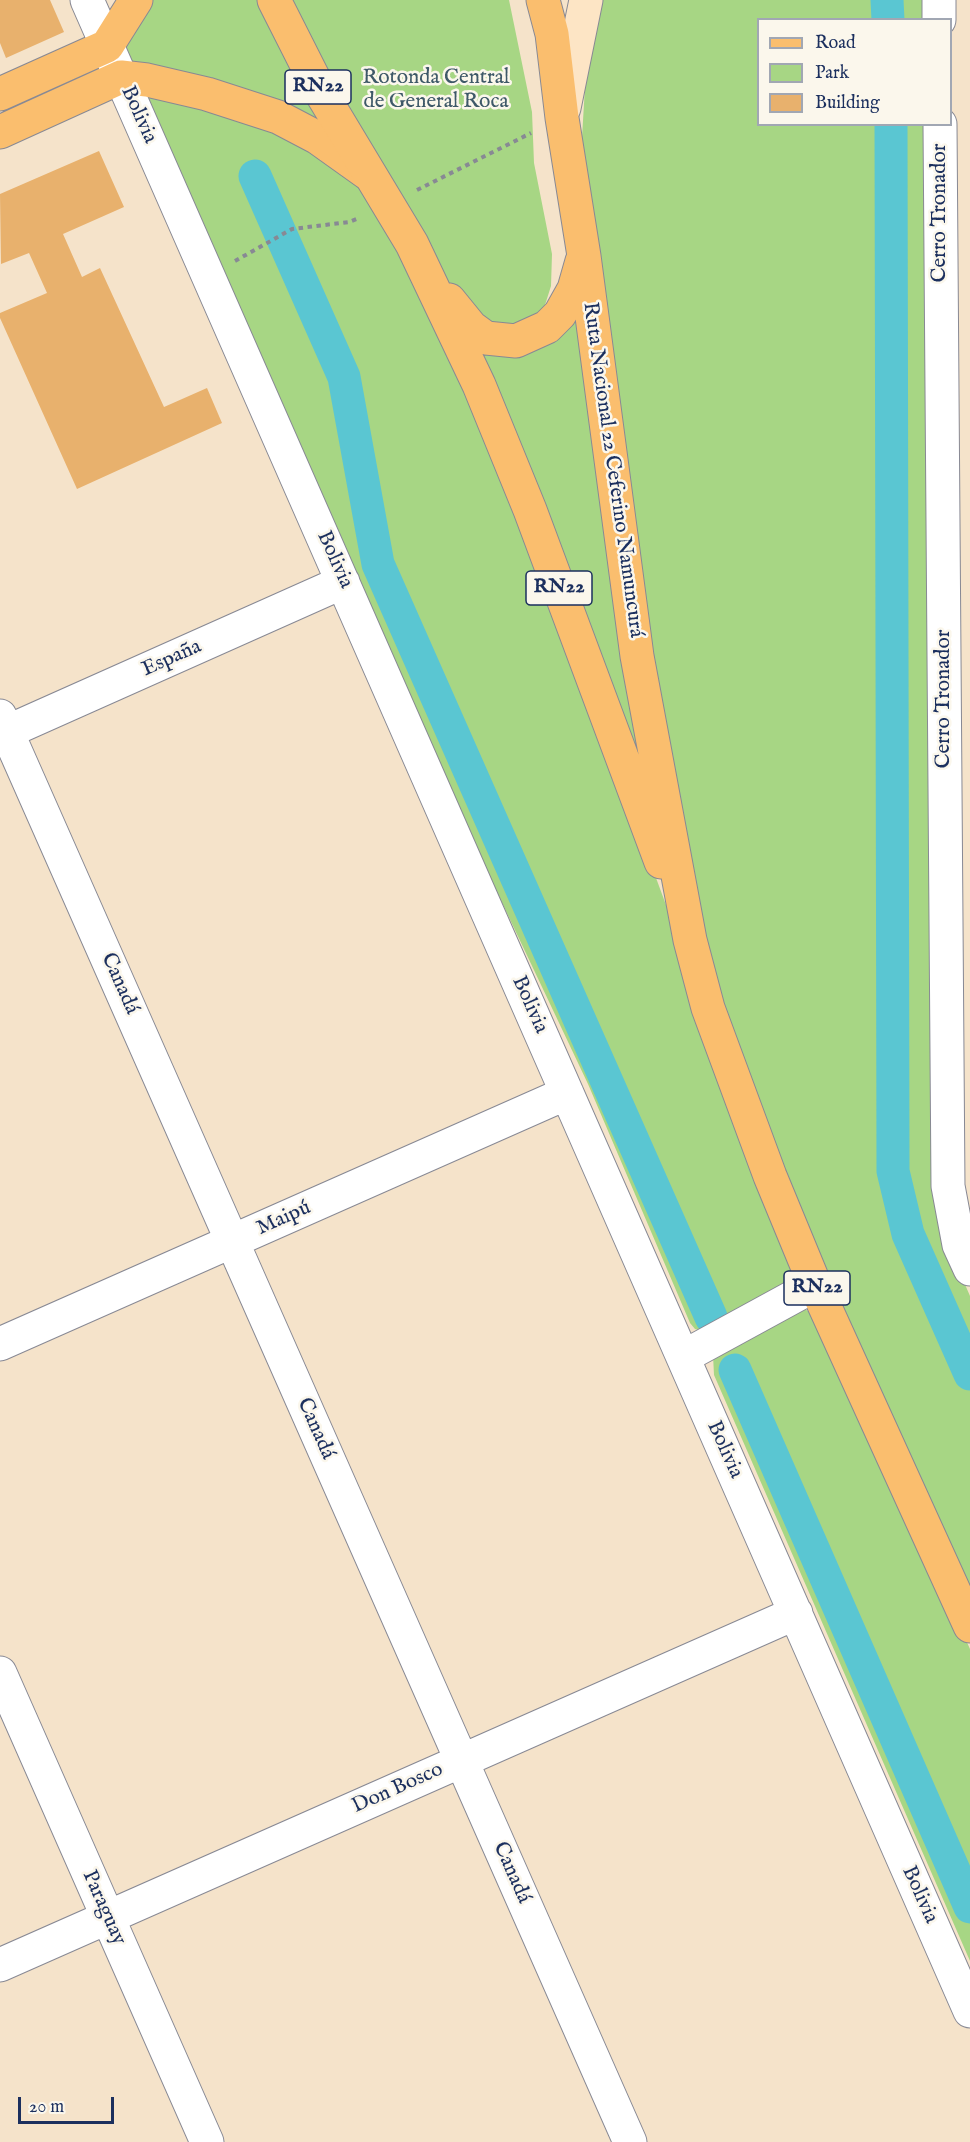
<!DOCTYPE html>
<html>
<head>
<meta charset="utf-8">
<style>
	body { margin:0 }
	#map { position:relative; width:970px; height:2142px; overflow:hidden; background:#f5e3ca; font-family:"IM FELL English",serif }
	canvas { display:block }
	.legend { position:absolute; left:757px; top:18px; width:195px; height:108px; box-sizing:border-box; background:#fbf7ec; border:2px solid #a1a7b3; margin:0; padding:8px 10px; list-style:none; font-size:18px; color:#1b2f5e }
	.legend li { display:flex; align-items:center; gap:12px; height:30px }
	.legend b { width:30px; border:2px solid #a1a7b3 }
	.scale { position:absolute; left:18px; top:2097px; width:96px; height:27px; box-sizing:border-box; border:3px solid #1b2f5e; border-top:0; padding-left:8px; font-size:18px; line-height:21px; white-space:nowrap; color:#1b2f5e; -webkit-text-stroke:4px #fbf7ec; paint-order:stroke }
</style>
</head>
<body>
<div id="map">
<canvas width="970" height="2142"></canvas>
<ul class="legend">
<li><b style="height:8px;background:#fabe6e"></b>Road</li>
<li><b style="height:16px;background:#a7d684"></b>Park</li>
<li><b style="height:16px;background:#e8b16d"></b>Building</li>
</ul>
<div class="scale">20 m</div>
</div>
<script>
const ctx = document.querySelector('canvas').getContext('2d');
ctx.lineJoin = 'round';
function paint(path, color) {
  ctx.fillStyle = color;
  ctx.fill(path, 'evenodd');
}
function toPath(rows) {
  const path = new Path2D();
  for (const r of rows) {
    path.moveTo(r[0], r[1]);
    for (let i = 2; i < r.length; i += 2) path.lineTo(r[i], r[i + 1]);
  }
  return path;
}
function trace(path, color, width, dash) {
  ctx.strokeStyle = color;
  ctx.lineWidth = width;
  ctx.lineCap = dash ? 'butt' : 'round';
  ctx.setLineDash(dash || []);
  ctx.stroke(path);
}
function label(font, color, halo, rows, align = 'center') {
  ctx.font = font + ' "IM FELL English",serif';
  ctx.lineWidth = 5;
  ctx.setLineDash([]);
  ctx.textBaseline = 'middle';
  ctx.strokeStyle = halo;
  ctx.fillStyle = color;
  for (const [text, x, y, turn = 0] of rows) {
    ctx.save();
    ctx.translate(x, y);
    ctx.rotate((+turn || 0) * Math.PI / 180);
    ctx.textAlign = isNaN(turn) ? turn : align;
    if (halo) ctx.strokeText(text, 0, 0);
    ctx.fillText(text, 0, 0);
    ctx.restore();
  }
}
paint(toPath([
	[144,0,259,0,325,121,130,66,118,37],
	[283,0,509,0,532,112,534,163,552,254,551,286,545,305,533,321,491,331,452,296],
	[597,0,928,0,928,19,758,20,758,124,929,125,950,1250,970,1296,970,1595,827,1276,720,1002,646,655,581,154,588,37],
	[150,93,269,123,361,179,405,249,530,536,680,943,795,1273,791,1282,706,1332,695,1329,690,1323,588,1084,349,580,147,97],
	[576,293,655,798,461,329,502,345],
	[805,1309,816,1317,826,1331,970,1649,970,1961,714,1375,713,1355]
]), '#a7d684');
trace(toPath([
	[887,0,888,20],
	[891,124,893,1171,908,1234,970,1374],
	[255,176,344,377,378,564,711,1317],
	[735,1370,970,1907]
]), '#5ac6d2', 33);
paint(toPath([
	[0,0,50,0,64,32,6,58,0,43],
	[99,151,124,207,63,234,82,277,100,268,164,407,207,388,222,423,77,489,0,318,0,313,47,293,29,253,1,264,0,194]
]), '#e8b16d');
const street = toPath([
	[87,0,970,2011],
	[939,0,939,20],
	[940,124,948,1186,959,1245,970,1269],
	[0,716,630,2142],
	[0,735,343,582],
	[0,1344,567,1093],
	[683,1357,815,1285],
	[0,1673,207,2142],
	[0,1965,796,1613]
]);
const secondary = toPath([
	[564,108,586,0]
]);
const primary = toPath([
	[0,94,107,46,136,0],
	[0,132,121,77,147,80,207,94,278,117,318,138,367,173]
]);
const highway = toPath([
	[274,0,320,91,412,244,479,385,530,510,661,862],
	[543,0,552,34,562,118,584,256,637,656,690,940,708,1008,770,1176,815,1285,970,1626],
	[449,300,471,327,486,338,516,341,547,327,560,314,574,289,582,261]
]);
trace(street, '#888994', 35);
trace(secondary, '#888994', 35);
trace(primary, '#888994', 35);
trace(highway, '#888994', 35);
trace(toPath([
	[417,190,531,133],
	[235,261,292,229,349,222,359,218]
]), '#888994', 4, [4.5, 4.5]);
trace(street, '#fff', 33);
trace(secondary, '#fde5c5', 33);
trace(primary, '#fabe6e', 33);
trace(highway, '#fabe6e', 33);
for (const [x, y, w] of [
	[318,87,66],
	[559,588,66],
	[817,1288,66]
]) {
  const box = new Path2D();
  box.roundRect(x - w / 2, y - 17, w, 34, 4.5);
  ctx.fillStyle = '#fbf7ec';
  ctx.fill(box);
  trace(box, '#1b2f5e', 1.5);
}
label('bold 20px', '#1b2f5e', null, [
	["RN22",318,87],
	["RN22",559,588],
	["RN22",817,1288]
]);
label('21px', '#3e5968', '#fbf7ec', [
	["Rotonda Central",436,79],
	["de General Roca",436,103]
]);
label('21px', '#1b2f5e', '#fbf7ec', [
	["Bolivia",138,115,66],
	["Cerro Tronador",941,213,-90],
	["Ruta Nacional 22 Ceferino Namuncurá",612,470,82],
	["Bolivia",334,560,66],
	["España",172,659,-24],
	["Cerro Tronador",945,699,-90],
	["Canadá",119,984,66],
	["Bolivia",529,1005,66],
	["Maipú",284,1219,-24],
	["Canadá",315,1429,66],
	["Bolivia",724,1450,66],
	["Don Bosco",398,1789,-24],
	["Canadá",511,1873,66],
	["Bolivia",919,1895,66],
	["Paraguay",103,1908,66]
]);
</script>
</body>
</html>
